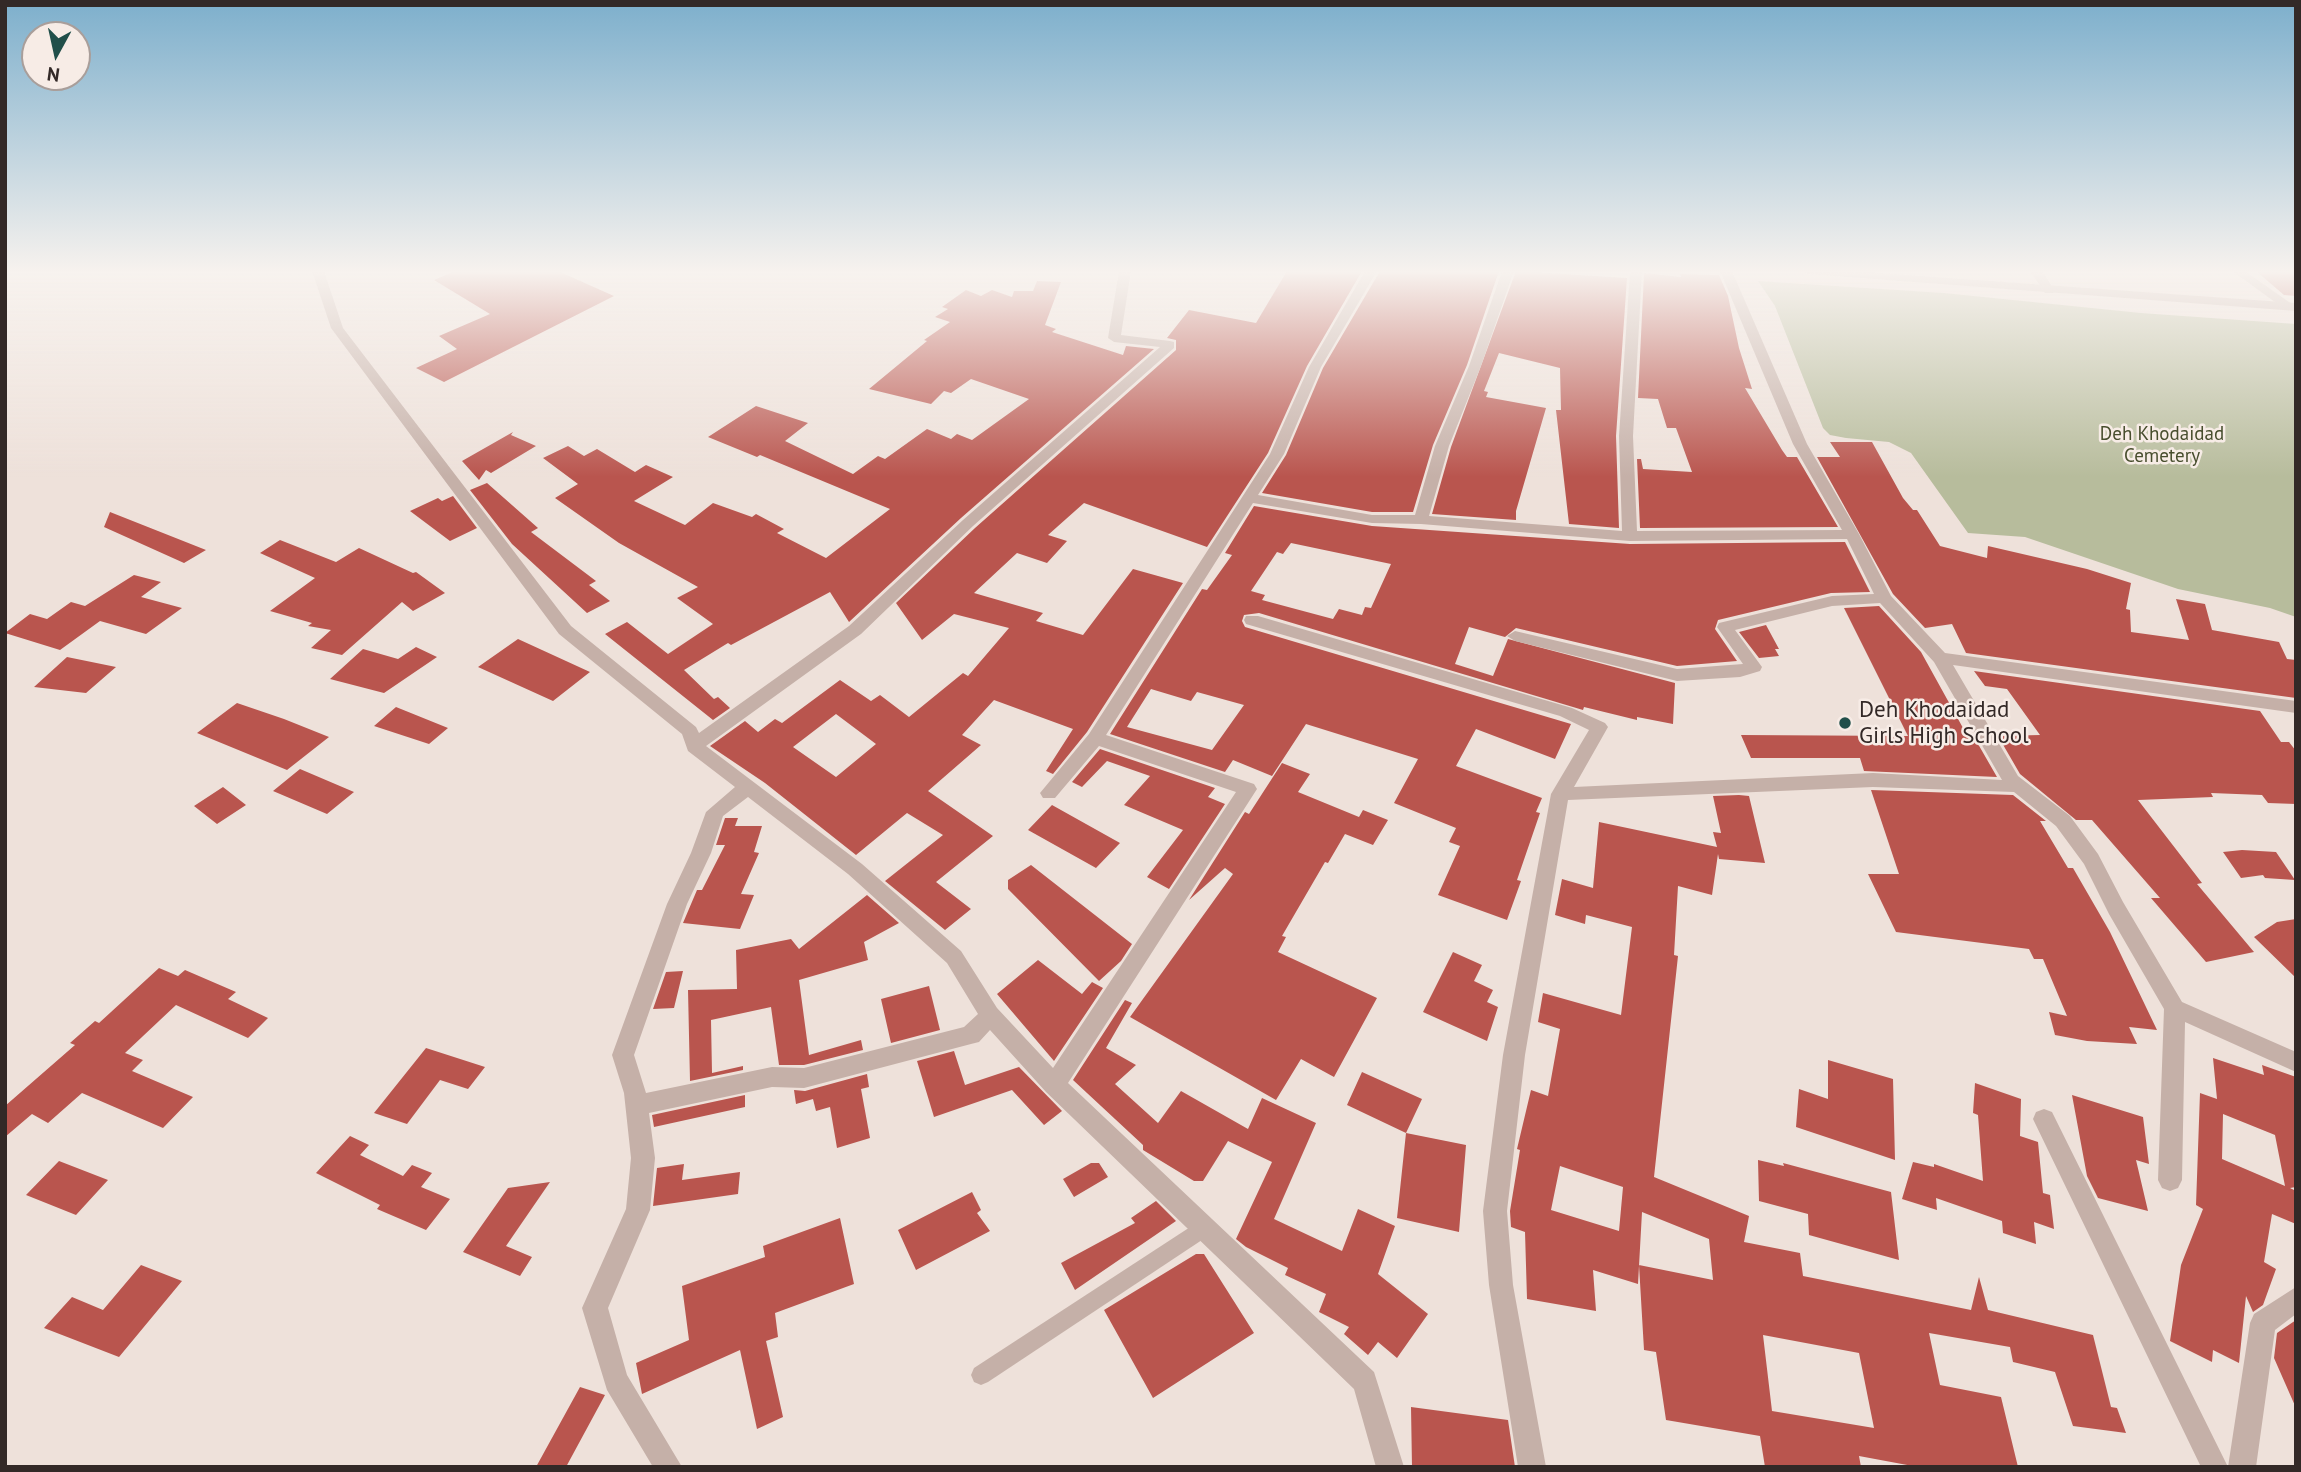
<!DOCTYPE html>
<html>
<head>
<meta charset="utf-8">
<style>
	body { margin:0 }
	#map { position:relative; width:2301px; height:1472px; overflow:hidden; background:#eee1da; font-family:"PT Sans",sans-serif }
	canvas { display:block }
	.frame { position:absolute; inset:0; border:7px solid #332927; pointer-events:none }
	.north { position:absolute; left:21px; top:21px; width:70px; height:70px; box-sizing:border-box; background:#f7ece6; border:2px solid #a99e9a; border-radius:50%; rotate:188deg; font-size:19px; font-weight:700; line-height:28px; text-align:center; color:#332927 }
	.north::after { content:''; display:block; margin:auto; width:24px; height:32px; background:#214f4a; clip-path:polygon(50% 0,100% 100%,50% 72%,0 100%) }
</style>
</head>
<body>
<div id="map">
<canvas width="2301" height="1472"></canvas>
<div class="frame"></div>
<div class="north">N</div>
</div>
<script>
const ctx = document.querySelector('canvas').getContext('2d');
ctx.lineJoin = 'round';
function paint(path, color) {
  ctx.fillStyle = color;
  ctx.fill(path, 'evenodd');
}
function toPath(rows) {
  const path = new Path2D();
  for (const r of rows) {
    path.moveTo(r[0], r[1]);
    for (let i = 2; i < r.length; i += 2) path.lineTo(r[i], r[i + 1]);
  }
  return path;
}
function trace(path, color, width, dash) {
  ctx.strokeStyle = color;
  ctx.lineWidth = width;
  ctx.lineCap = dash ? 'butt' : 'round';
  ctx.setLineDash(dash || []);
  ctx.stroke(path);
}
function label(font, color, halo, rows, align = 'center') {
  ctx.font = font + ' "PT Sans",sans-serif';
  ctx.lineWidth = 5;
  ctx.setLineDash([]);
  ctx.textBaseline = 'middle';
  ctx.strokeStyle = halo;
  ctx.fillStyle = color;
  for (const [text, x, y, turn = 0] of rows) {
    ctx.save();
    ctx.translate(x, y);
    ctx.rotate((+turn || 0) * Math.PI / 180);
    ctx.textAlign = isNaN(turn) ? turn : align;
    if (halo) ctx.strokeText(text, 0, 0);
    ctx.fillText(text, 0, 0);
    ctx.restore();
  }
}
paint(toPath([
	[1758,281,1944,293,2141,313,2296,324,2296,617,2270,608,2178,589,2025,537,1968,533,1911,453,1889,442,1846,438,1830,435,1823,428,1775,306]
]), '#b7bc9c');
paint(toPath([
	[455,271,558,271,614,296,444,382,416,368,457,349,439,336,490,314,434,280],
	[1287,271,1362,271,1307,366,1268,453,1207,547,1084,503,1048,535,1067,541,1047,563,1017,553,974,593,1043,613,1036,621,1083,635,1133,569,1183,583,1087,732,1053,774,1046,771,1073,729,994,700,962,735,981,745,928,791,993,836,936,882,971,909,945,930,885,881,943,835,907,813,856,855,765,783,710,746,745,721,758,732,775,719,782,723,840,680,871,701,880,695,909,717,963,673,968,676,1009,628,954,614,922,640,896,603,975,528,1176,350,1176,340,1167,338,1189,310,1256,323],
	[836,714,876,744,836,777,793,747],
	[1380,271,1499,271,1467,365,1433,445,1413,512,1372,512,1262,493,1286,455,1323,368],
	[1516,271,1627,278,1616,436,1619,528,1569,524,1556,410,1561,410,1560,368,1499,353,1484,391,1488,392,1486,397,1546,408,1516,511,1516,520,1432,514,1451,447],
	[2256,271,2296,271,2296,296,2284,295],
	[1644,273,1681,277,1680,274,1719,275,1728,296,1739,348,1752,389,1745,388,1782,450,1787,457,1797,457,1838,527,1640,528,1637,459,1641,459,1643,469,1692,472,1676,428,1667,428,1658,399,1638,398],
	[1037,281,1061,282,1045,325,1056,329,1052,332,1123,355,1126,346,1154,349,961,518,849,622,830,592,731,645,728,643,684,670,714,699,718,697,730,708,713,720,605,634,627,622,668,654,713,624,677,598,698,587,619,543,555,498,578,484,543,458,568,446,584,456,597,449,635,472,646,465,673,477,634,501,685,525,713,503,752,517,756,514,784,529,777,533,826,558,890,509,760,455,757,457,708,437,756,406,808,423,785,441,853,474,878,456,885,459,927,429,951,439,957,434,972,440,1029,399,971,379,951,393,944,391,931,404,869,389,927,341,924,340,950,322,935,317,948,309,942,307,966,290,981,296,992,290,1012,297,1014,291,1033,291],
	[513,432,511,435,536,446,491,473,486,470,479,480,462,461],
	[1830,442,1872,442,1903,498,1913,510,1917,510,1940,546,1987,558,1988,546,2087,569,2131,583,2126,609,2130,610,2131,632,2189,640,2176,599,2205,604,2212,630,2279,642,2287,659,2296,660,2296,698,1966,653,1952,624,1925,628,1893,594,1817,457,1840,457],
	[487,483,538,528,531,532,596,581,589,585,610,601,587,613,512,544,470,490],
	[453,496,477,528,450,541,410,511,438,498,442,501],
	[1254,506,1372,526,1630,544,1845,542,1870,592,1831,593,1718,620,1715,629,1737,661,1677,666,1516,628,1505,637,1469,627,1455,664,1493,676,1508,639,1675,683,1673,724,1637,717,1637,720,1584,707,1583,710,1259,613,1244,615,1242,621,1245,627,1571,724,1555,759,1476,729,1456,766,1542,798,1536,812,1540,813,1517,880,1521,881,1507,920,1438,895,1460,846,1449,842,1456,828,1394,803,1418,759,1306,724,1272,776,1233,760,1225,772,1110,734,1202,589,1207,590,1232,555,1225,553],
	[1291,543,1391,564,1371,608,1365,607,1362,615,1339,609,1333,619,1262,600,1265,595,1251,591,1277,552,1283,554],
	[1151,689,1191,701,1197,692,1244,705,1212,750,1127,727],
	[110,512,206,550,184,563,104,527],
	[280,540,336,562,359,548,413,573,416,572,445,593,413,611,402,602,342,655,311,648,331,630,308,626,312,623,270,611,315,578,260,553],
	[134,575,161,582,141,597,182,608,146,634,100,621,60,650,5,633,30,614,47,619,71,602,85,606],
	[1879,606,1921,652,1968,737,1974,737,1997,777,1864,771,1860,758,1751,758,1741,735,1908,736,1844,608],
	[1766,625,1779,649,1775,649,1779,656,1759,658,1739,632],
	[518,639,590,672,553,701,478,667],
	[416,647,437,657,384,693,330,679,363,649,398,659],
	[67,657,116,667,86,693,34,687],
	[1974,671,2260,711,2281,742,2289,742,2296,751,2296,804,2268,803,2262,795,2211,793,2213,797,2138,800,2202,883,2197,884,2254,952,2206,962,2151,898,2160,898,2092,820,2076,820,2020,774,1998,736,2040,735,2007,689,1985,686],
	[237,703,284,719,329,737,287,770,197,733],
	[396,707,448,728,429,744,374,726],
	[1100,749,1215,788,1208,797,1225,804,1169,889,1147,877,1183,830,1124,805,1150,776,1107,761,1082,787,1072,782],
	[1282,763,1310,774,1298,792,1359,817,1363,810,1388,820,1373,845,1345,834,1328,863,1325,862,1282,936,1286,937,1278,952,1377,998,1334,1077,1301,1059,1276,1100,1130,1017,1233,874,1225,868,1189,900,1245,812,1249,814],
	[300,769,354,792,327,814,273,791],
	[223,787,246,805,217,824,194,806],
	[1871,790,2013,795,2046,821,2040,821,2068,868,2073,868,2110,932,2157,1030,2129,1027,2137,1044,2087,1041,2055,1035,2049,1012,2067,1016,2043,959,2034,959,2029,949,1896,932,1868,874,1899,874],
	[1739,795,1749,796,1765,863,1719,859,1718,854,1712,895,1678,886,1674,955,1678,956,1654,1177,1749,1216,1744,1242,1800,1253,1803,1276,1971,1310,1979,1277,1988,1310,2093,1335,2111,1407,2117,1408,2126,1433,2073,1426,2055,1372,2013,1362,2010,1347,1929,1333,1940,1385,2001,1397,2018,1467,1918,1467,1859,1456,1861,1467,1765,1467,1760,1436,1666,1420,1656,1352,1644,1350,1639,1265,1713,1280,1709,1239,1642,1212,1638,1284,1593,1270,1596,1311,1527,1299,1525,1232,1511,1227,1510,1211,1520,1150,1517,1149,1531,1090,1548,1096,1560,1029,1538,1022,1543,993,1621,1015,1632,927,1586,915,1585,924,1555,915,1562,879,1593,888,1599,822,1717,847,1713,832,1721,833,1713,796],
	[1560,1166,1623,1187,1619,1231,1551,1210],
	[1763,1335,1859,1353,1874,1428,1772,1411],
	[1052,805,1120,843,1096,868,1028,830],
	[725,818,738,818,735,826,762,826,754,852,759,853,741,894,754,895,740,929,683,923,697,890,702,890,725,845,716,845],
	[2242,850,2276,852,2295,880,2265,878,2263,875,2241,878,2223,852],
	[1031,865,1132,944,1121,961,1099,981,1008,889,1008,880],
	[867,895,899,923,864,942,868,960,799,980,809,1055,861,1040,863,1050,804,1065,779,1065,771,1007,711,1020,712,1073,743,1066,743,1070,690,1081,688,990,737,989,736,950,791,939,799,949],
	[2296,919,2296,978,2254,937,2277,922],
	[1453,952,1482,965,1474,981,1493,990,1487,1002,1498,1007,1487,1041,1423,1012],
	[1038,960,1082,994,1092,982,1103,988,1054,1061,997,994],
	[159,968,178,976,185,970,236,992,228,999,268,1018,248,1038,176,1005,125,1053,143,1060,132,1071,193,1097,163,1128,82,1093,48,1123,32,1114,5,1137,5,1106,75,1045,70,1043,95,1021,99,1023],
	[683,971,674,1008,653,1009,666,972],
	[929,986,940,1030,891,1043,881,999],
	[1125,1000,1132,1003,1106,1048,1136,1065,1115,1084,1158,1123,1181,1091,1248,1129,1262,1098,1316,1123,1274,1219,1342,1251,1358,1209,1395,1226,1378,1274,1428,1314,1397,1358,1378,1342,1368,1355,1344,1334,1349,1327,1319,1312,1326,1294,1285,1275,1288,1268,1246,1247,1236,1239,1272,1162,1228,1141,1203,1181,1194,1181,1143,1150,1143,1145,1073,1080],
	[426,1048,485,1067,468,1089,440,1080,407,1124,374,1113],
	[954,1051,965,1085,1019,1067,1062,1111,1044,1125,1012,1090,934,1117,917,1061],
	[2213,1058,2264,1075,2262,1065,2296,1077,2296,1187,2290,1188,2296,1191,2296,1224,2272,1214,2264,1262,2276,1269,2263,1305,2253,1312,2246,1296,2239,1363,2213,1350,2212,1362,2170,1341,2181,1265,2203,1209,2196,1205,2200,1093,2217,1099],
	[2223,1114,2275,1135,2285,1186,2222,1159],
	[1828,1060,1893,1079,1895,1160,1796,1127,1799,1089,1828,1099],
	[1362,1072,1422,1099,1406,1133,1347,1105],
	[867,1074,869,1087,861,1089,870,1138,837,1148,830,1107,816,1111,813,1099,796,1104,794,1090,805,1091],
	[1975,1083,2021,1099,2020,1136,2038,1142,2043,1193,2050,1195,2054,1229,2034,1222,2036,1244,2003,1233,2002,1221,1936,1198,1937,1210,1902,1199,1913,1162,1934,1167,1934,1164,1983,1181,1978,1115,1973,1113],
	[745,1095,745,1107,654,1127,652,1115],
	[2072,1095,2143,1117,2149,1164,2136,1160,2148,1211,2098,1198,2087,1176],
	[1406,1133,1466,1145,1459,1232,1397,1218],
	[350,1136,369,1145,360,1155,403,1176,412,1165,432,1173,421,1187,450,1199,426,1230,377,1209,380,1205,316,1173],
	[1758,1160,1784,1166,1783,1163,1891,1192,1899,1260,1809,1235,1808,1214,1759,1201],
	[59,1161,108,1180,76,1215,26,1195],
	[1091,1163,1099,1163,1108,1177,1074,1197,1063,1179],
	[684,1164,682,1180,740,1172,738,1194,653,1206,657,1168],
	[550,1182,506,1246,532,1257,520,1276,463,1252,508,1188],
	[972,1192,981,1210,977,1213,990,1231,916,1270,898,1230],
	[1156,1201,1176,1221,1075,1290,1061,1263,1135,1223,1131,1218],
	[840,1218,854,1284,775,1313,778,1337,766,1341,783,1417,757,1429,740,1350,642,1394,636,1363,689,1340,682,1286,765,1257,763,1246],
	[1196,1254,1204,1254,1254,1333,1153,1398,1104,1310],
	[141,1265,182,1281,119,1357,44,1328,72,1297,103,1310],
	[2296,1320,2296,1408,2274,1358,2277,1333],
	[580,1387,605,1395,566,1467,536,1467],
	[1411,1407,1508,1420,1515,1467,1412,1467]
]), '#b9554e');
paint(toPath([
	[1204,1218,1211,1220,1214,1227,1211,1234,988,1382,981,1385,974,1382,971,1375,974,1368,1204,1218]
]), '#c5b0a8');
paint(toPath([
	[312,271,324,271,343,328,571,626,696,727,699,733,849,626,963,520,1160,347,1114,342,1108,338,1119,271,1131,271,1121,335,1170,341,1174,342,1174,348,973,526,861,634,706,746,862,864,961,951,997,1008,1053,1068,1236,792,1099,746,1055,798,1043,798,1040,793,1089,734,1270,454,1309,367,1365,271,1377,271,1321,367,1284,454,1258,495,1372,515,1415,515,1435,446,1469,366,1502,271,1514,271,1481,366,1449,446,1429,516,1622,531,1619,436,1630,271,1642,271,1633,436,1637,531,1842,530,1793,444,1720,271,1732,271,1807,444,1859,534,1891,596,1945,653,2296,701,2296,713,1953,665,2018,776,2070,816,2098,854,2123,902,2182,1002,2296,1052,2296,1072,2185,1022,2182,1180,2178,1188,2170,1191,2162,1188,2158,1180,2164,1009,2109,914,2084,864,2056,826,2014,792,1873,787,1568,800,1525,1055,1507,1211,1513,1285,1546,1467,1518,1467,1489,1285,1483,1211,1503,1055,1551,794,1589,730,1560,716,1246,624,1244,620,1246,616,1258,616,1572,708,1605,723,1608,727,1574,787,1873,773,2002,780,1934,662,1880,603,1832,606,1735,630,1762,667,1760,671,1740,677,1677,681,1515,641,1507,636,1515,631,1677,669,1743,664,1717,627,1719,623,1832,596,1874,594,1847,539,1630,541,1421,524,1372,523,1253,503,1106,735,1254,784,1257,789,1068,1083,1374,1372,1404,1467,1376,1467,1354,1389,1046,1092,990,1030,979,1042,971,1044,804,1088,772,1087,649,1113,655,1158,650,1210,608,1308,627,1375,682,1467,653,1467,607,1390,582,1308,626,1209,631,1158,624,1093,612,1055,667,904,691,853,706,812,735,787,688,751,682,734,559,634,331,328,312,271],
	[748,797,848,874,947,963,978,1014,964,1027,804,1068,772,1067,646,1093,634,1055,687,904,711,853,723,816,748,797],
	[2030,271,2042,271,2055,291,2053,293,2045,293,2030,271],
	[2232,271,2245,271,2296,307,2286,310,2232,271],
	[2044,1109,2052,1112,2228,1467,2250,1323,2254,1314,2296,1287,2296,1314,2275,1330,2256,1467,2201,1467,2033,1119,2036,1112,2044,1109]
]), '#c5b0a8');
paint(toPath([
	[1802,271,1852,271,2296,303,2296,311,1808,274,1802,271]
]), '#c5b0a8');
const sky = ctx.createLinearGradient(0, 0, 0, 477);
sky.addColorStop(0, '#7dafcc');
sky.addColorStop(0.57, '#f7f2ee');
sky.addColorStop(1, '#f7f2ee00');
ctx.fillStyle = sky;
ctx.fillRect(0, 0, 2301, 477);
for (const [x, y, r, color] of [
	[1845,723,7,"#214f4a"]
]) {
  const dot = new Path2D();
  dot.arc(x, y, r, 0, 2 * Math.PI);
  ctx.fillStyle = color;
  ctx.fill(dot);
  trace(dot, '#f7ece6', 2.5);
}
label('19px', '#484e2e', '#f7ece6', [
	["Deh Khodaidad",2162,435],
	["Cemetery",2162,457]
]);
label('23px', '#332927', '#f7ece6', [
	["Deh Khodaidad",1859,710],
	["Girls High School",1859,736]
], 'left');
</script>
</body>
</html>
